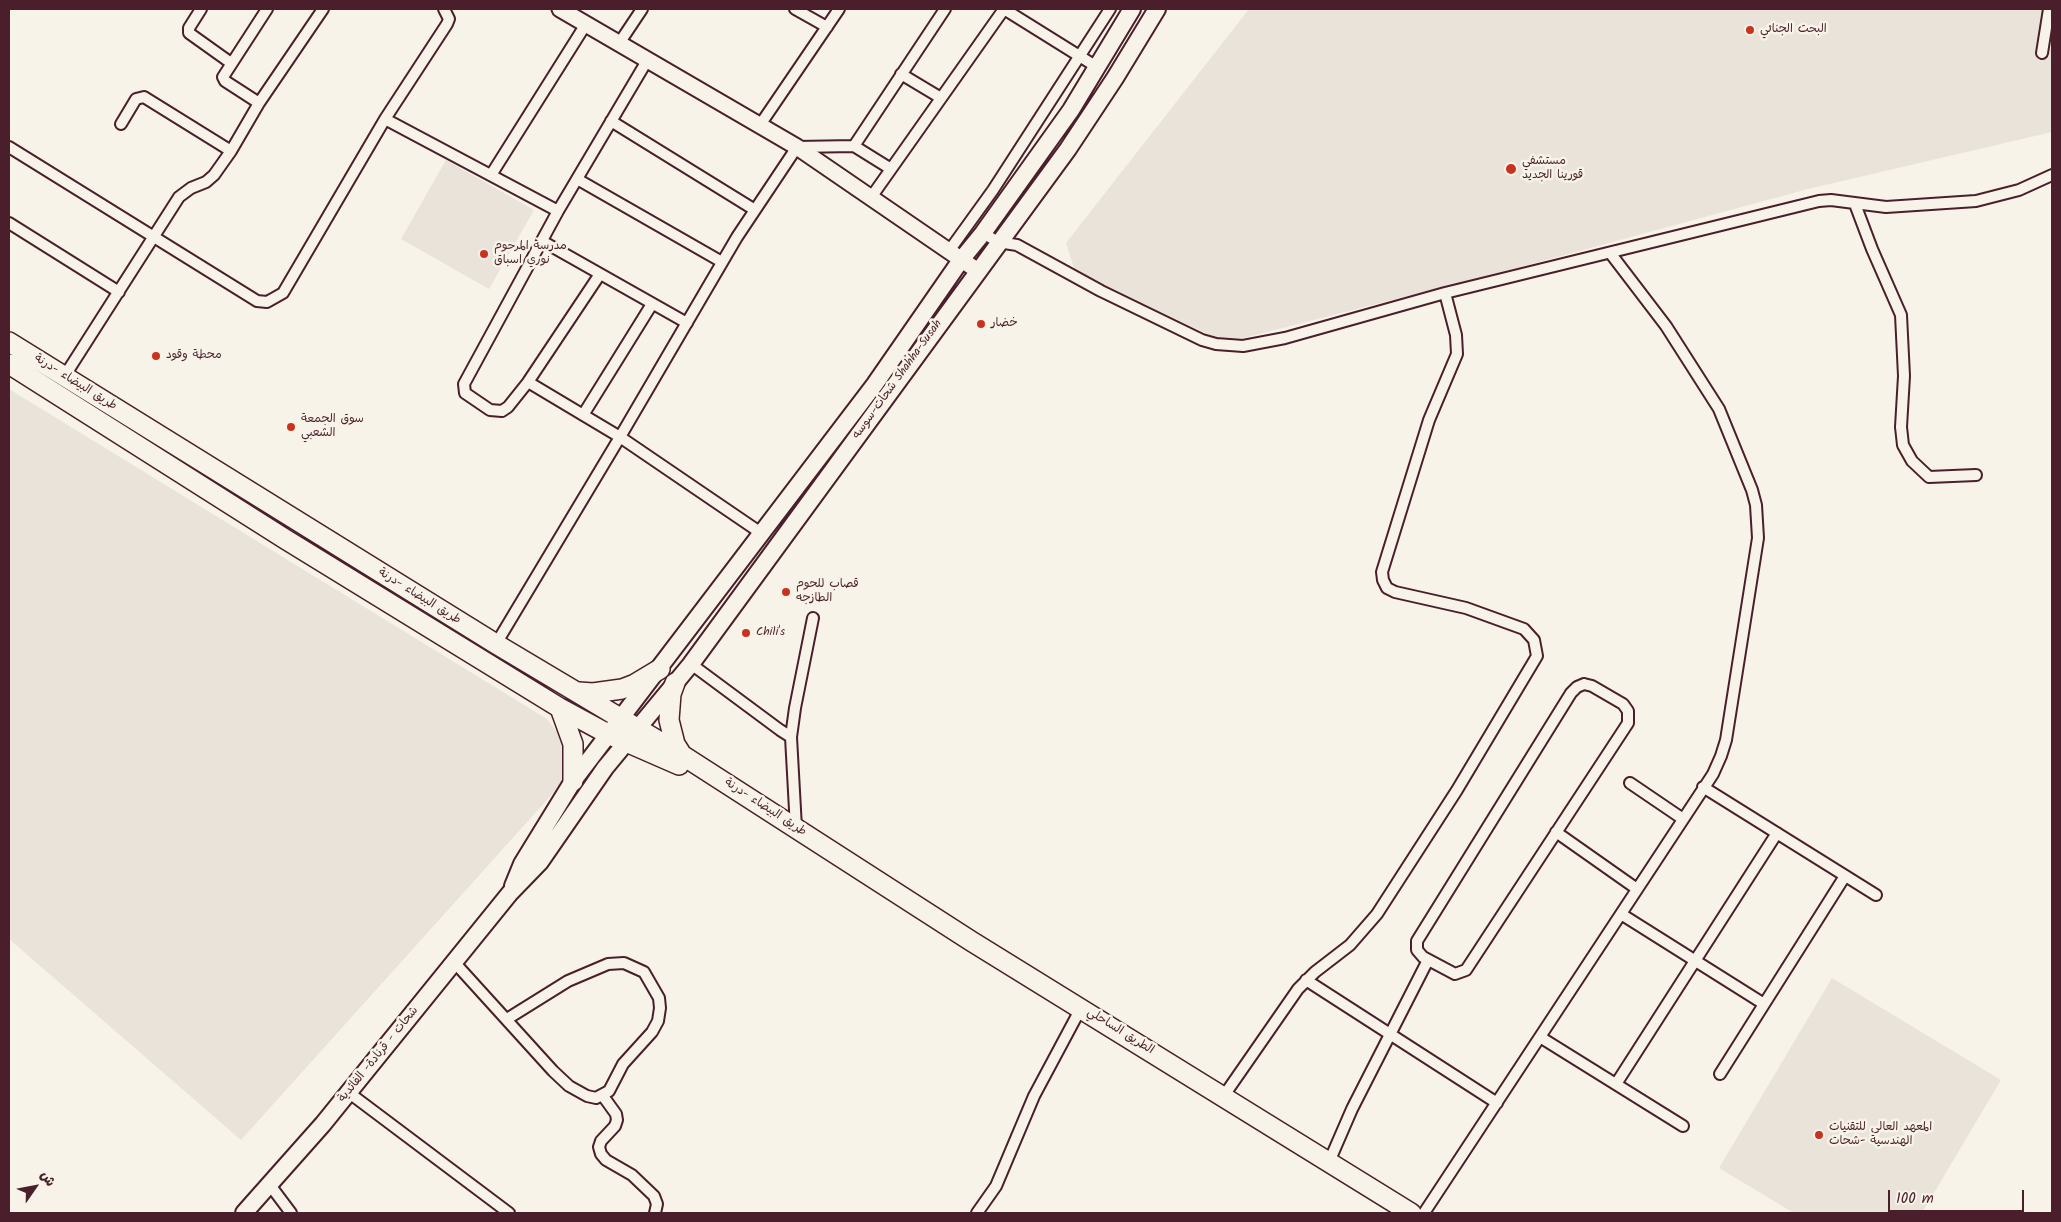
<!DOCTYPE html>
<html>
<head>
<meta charset="utf-8">
<style>
	body { margin:0 }
	#map { position:relative; width:2061px; height:1222px; overflow:hidden; background:#f7f3e8; font-family:Kalam,"Playpen Sans Arabic",sans-serif }
	canvas { display:block }
	.frame { position:absolute; inset:0; border:10px solid #4a1f2b; pointer-events:none }
	.north { position:absolute; left:10px; top:1162px; width:50px; height:50px; -webkit-text-stroke:4px #f7f3e8; paint-order:stroke; rotate:57deg; font-size:14px; font-weight:700; line-height:20px; text-align:center; color:#4a1f2b }
	.north::after { content:''; display:block; margin:auto; width:18px; height:22px; background:#4a1f2b; clip-path:polygon(50% 0,100% 100%,50% 72%,0 100%) }
	.scale { position:absolute; left:1888px; top:1190px; width:136px; height:22px; box-sizing:border-box; border:2px solid #4a1f2b; border-top:0; padding-left:6px; font-size:15px; line-height:18px; white-space:nowrap; color:#4a1f2b; -webkit-text-stroke:4px #f7f3e8; paint-order:stroke }
</style>
</head>
<body>
<div id="map">
<canvas width="2061" height="1222"></canvas>
<div class="frame"></div>
<div class="north">ش</div>
<div class="scale">100 m</div>
</div>
<script>
const ctx = document.querySelector('canvas').getContext('2d');
ctx.lineJoin = 'round';
function paint(path, color) {
  ctx.fillStyle = color;
  ctx.fill(path, 'evenodd');
}
function toPath(rows) {
  const path = new Path2D();
  for (const r of rows) {
    path.moveTo(r[0], r[1]);
    for (let i = 2; i < r.length; i += 2) path.lineTo(r[i], r[i + 1]);
  }
  return path;
}
function trace(path, color, width, dash) {
  ctx.strokeStyle = color;
  ctx.lineWidth = width;
  ctx.lineCap = dash ? 'butt' : 'round';
  ctx.setLineDash(dash || []);
  ctx.stroke(path);
}
function label(font, color, halo, rows, align = 'center') {
  ctx.font = font + ' Kalam,"Playpen Sans Arabic",sans-serif';
  ctx.lineWidth = 5;
  ctx.setLineDash([]);
  ctx.textBaseline = 'middle';
  ctx.strokeStyle = halo;
  ctx.fillStyle = color;
  for (const [text, x, y, turn = 0] of rows) {
    ctx.save();
    ctx.translate(x, y);
    ctx.rotate((+turn || 0) * Math.PI / 180);
    ctx.textAlign = isNaN(turn) ? turn : align;
    if (halo) ctx.strokeText(text, 0, 0);
    ctx.fillText(text, 0, 0);
    ctx.restore();
  }
}
paint(toPath([
	[1249,9,2052,9,2052,132,1808,189,1513,269,1232,341,1219,339,1076,274,1066,243],
	[446,160,534,210,489,289,401,239],
	[9,389,547,719,562,738,566,760,564,781,241,1140,9,939],
	[1832,978,2001,1080,1922,1213,1794,1213,1719,1168]
]), '#eae3da');
const street = toPath([
	[201,9,189,28,189,33,231,63],
	[795,9,827,27],
	[1004,9,1097,67],
	[620,42,642,9],
	[2042,53,2049,9],
	[901,74,941,98],
	[259,103,225,81,223,77,267,9],
	[385,119,558,211],
	[611,121,755,210],
	[121,124,136,99,144,97,231,151],
	[760,125,839,9],
	[854,146,945,9],
	[9,147,257,301,267,302,283,293,385,119,447,24,449,19,444,9],
	[491,175,586,24],
	[577,179,722,262],
	[872,196,1004,9],
	[1855,204,1872,249,1901,315,1904,376,1901,427,1903,445,1912,461,1929,477,1976,475],
	[9,223,119,292],
	[983,233,998,242,1017,245,1101,291,1202,340,1216,344,1243,346,1285,338,1445,293,1819,201,1831,200,1886,207,1976,201,2019,190,2052,175],
	[542,241,687,323],
	[949,251,993,190,1110,9],
	[600,274,528,382,508,407,502,411,490,410,465,393,464,384,558,211,648,59],
	[64,377,179,197,191,188,206,182,214,175,231,151,259,103,323,9],
	[528,382,620,437,761,533],
	[583,415,652,304],
	[496,644,620,437,737,237,797,147,854,146,891,169],
	[691,664,780,730,791,737,795,708,813,618],
	[1584,684,1592,686,1623,704,1628,711,1628,723,1466,970,1455,974,1423,957,1417,950,1417,941,1571,693,1577,687,1584,684],
	[791,737,796,828],
	[1630,783,1683,819],
	[1703,787,1876,895],
	[1556,832,1637,889],
	[1621,914,1764,1004],
	[455,963,553,1071,569,1086,587,1096,596,1098,609,1091,623,1064,652,1032,658,1021,660,1008,659,998,644,972,624,963,608,964,568,981,507,1019],
	[1306,980,1497,1103],
	[1540,1037,1683,1126],
	[1720,1074,1845,876],
	[1616,1084,1777,833],
	[348,1092,509,1213],
	[603,1096,616,1114,617,1120,615,1126,601,1141,599,1147,601,1154,606,1160,632,1175,654,1196,657,1204,655,1213],
	[1223,1097,1298,989,1315,972,1350,945,1377,914,1457,790,1537,656,1534,640,1524,629,1466,608,1395,592,1387,588,1383,580,1382,572,1429,420,1457,354,1456,335,1445,293],
	[1329,1162,1352,1109,1428,960],
	[270,1185,291,1213],
	[977,1213,996,1186,1034,1096,1081,1008],
	[1424,1213,1713,774,1721,756,1726,740,1758,538,1756,505,1752,490,1719,409,1666,326,1611,254]
]);
const secondary = toPath([
	[560,9,797,147,978,271]
]);
const primary = toPath([
	[513,886,522,864,573,781,875,384,961,260,983,233,1071,110,1132,9],
	[244,1213,323,1124,510,893,540,862,605,768,691,664,1068,149,1115,78,1157,9]
]);
const highway = toPath([
	[9,342,496,644,682,755,971,941,1411,1213],
	[9,364,285,539,560,708,608,734,679,765],
	[675,683,671,694,669,720,675,744,682,755],
	[579,692,593,693,622,689,635,684,660,669],
	[560,708,573,744,573,781]
]);
trace(street, '#4a1f2b', 14);
trace(secondary, '#4a1f2b', 19);
trace(primary, '#4a1f2b', 20);
trace(highway, '#4a1f2b', 22);
trace(street, '#f7f3e8', 10);
trace(secondary, '#f7f3e8', 15);
trace(primary, '#f7f3e8', 16);
trace(highway, '#f7f3e8', 19);
for (const [x, y, r, color] of [
	[1750,30,5,"#c8321e"],
	[1511,169,6,"#c8321e"],
	[484,254,5,"#c8321e"],
	[981,324,5,"#c8321e"],
	[156,356,5,"#c8321e"],
	[291,427,5,"#c8321e"],
	[786,592,5,"#c8321e"],
	[746,633,5,"#c8321e"],
	[1819,1135,5,"#c8321e"]
]) {
  const dot = new Path2D();
  dot.arc(x, y, r, 0, 2 * Math.PI);
  ctx.fillStyle = color;
  ctx.fill(dot);
  trace(dot, '#f7f3e8', 2);
}
label('12px', '#4a1f2b', '#f7f3e8', [
	["البحت الجنائي",1760,30],
	["مستشفي",1522,162],
	["قورينا الجديد",1522,176],
	["مدرسة المرحوم",494,247],
	["نوري اسباق",494,261],
	["خضار",991,324],
	["محطة وقود",166,356],
	["سوق الجمعة",301,420],
	["الشعبي",301,434],
	["قصاب للحوم",796,585],
	["الطازجه",796,599],
	["Chili's",756,633],
	["المعهد العالي للتقنيات",1829,1128],
	["الهندسية -شحات",1829,1142]
], 'left');
label('12px', '#4a1f2b', '#f7f3e8', [
	["شحات-سوسه Shahha-Susah",898,380,-54],
	["طريق البيضاء -درنة",75,383,32],
	["طريق البيضاء -درنة",419,597,32],
	["طريق البيضاء -درنة",765,808,33],
	["الطريق الساحلي",1120,1032,32],
	["شحات - قرنادة- الفائدية",379,1055,-51]
]);
</script>
</body>
</html>
